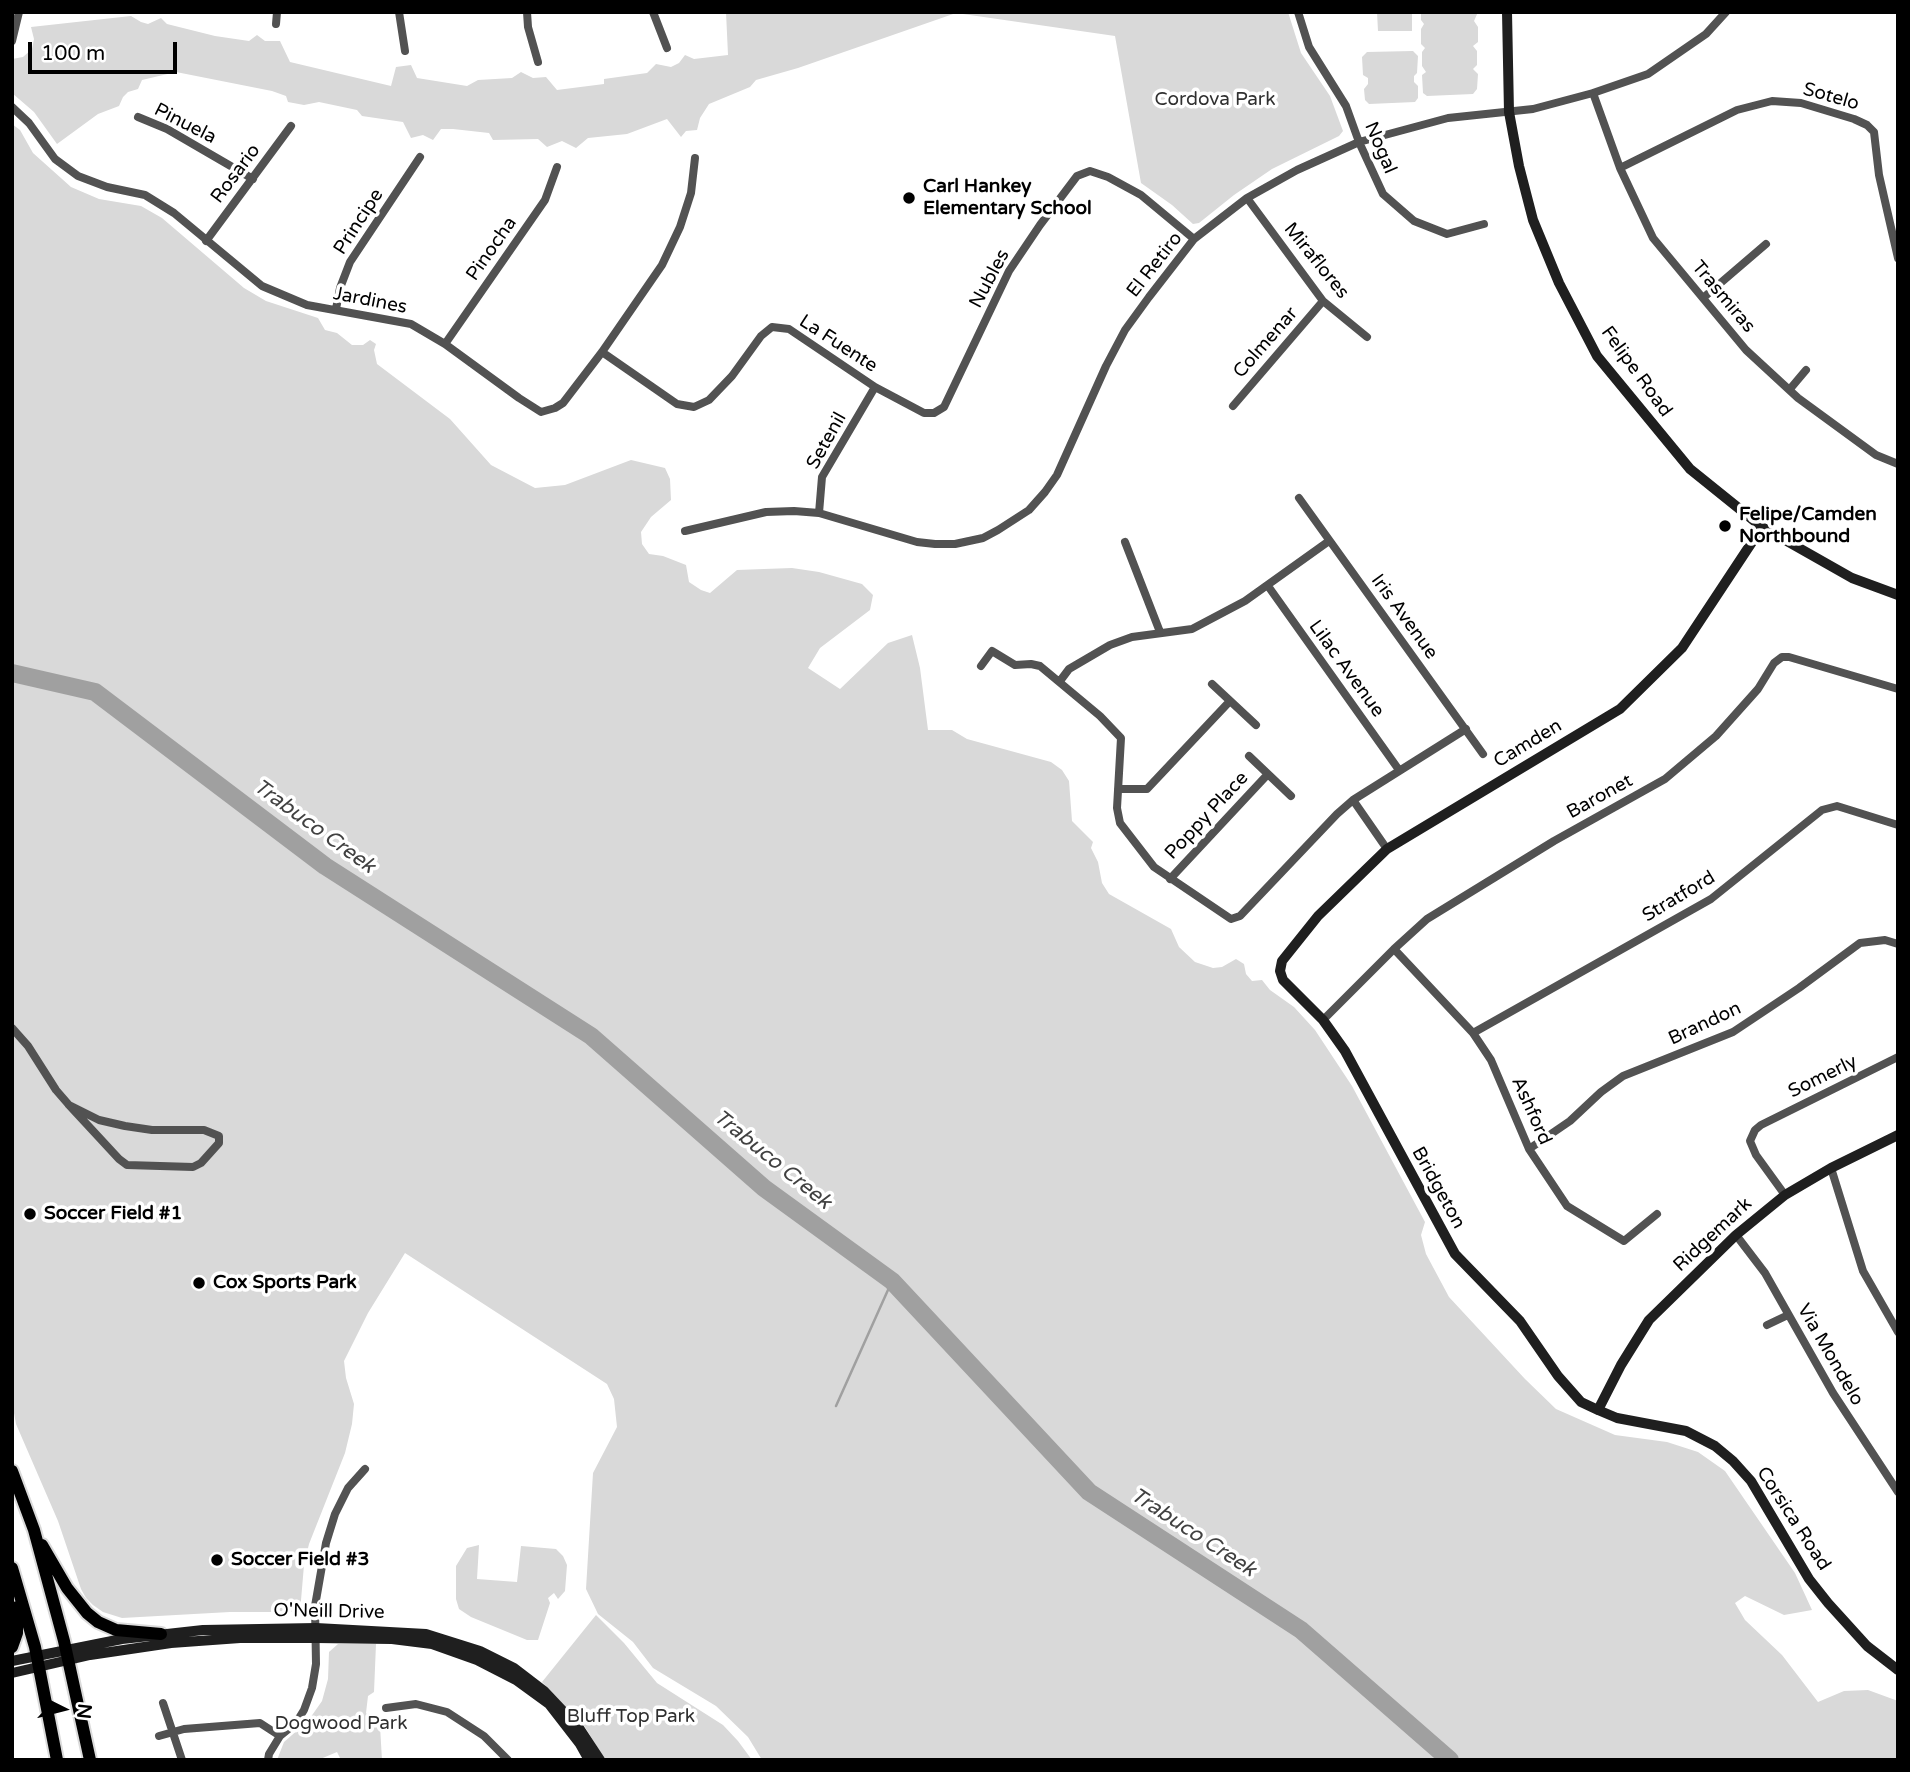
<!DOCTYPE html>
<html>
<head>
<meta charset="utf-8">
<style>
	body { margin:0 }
	#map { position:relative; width:1910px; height:1772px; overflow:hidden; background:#fff; font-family:"Varela Round",sans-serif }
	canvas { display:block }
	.frame { position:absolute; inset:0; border:14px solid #000; pointer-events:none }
	.north { position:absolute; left:28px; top:1674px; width:70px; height:70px; -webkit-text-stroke:5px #fff; paint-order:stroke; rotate:96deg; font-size:19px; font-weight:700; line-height:28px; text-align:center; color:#000 }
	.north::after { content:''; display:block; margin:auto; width:24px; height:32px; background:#000; clip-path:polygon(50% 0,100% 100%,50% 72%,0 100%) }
	.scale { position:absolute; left:28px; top:42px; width:149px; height:32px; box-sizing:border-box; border:4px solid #000; border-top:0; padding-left:9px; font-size:21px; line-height:24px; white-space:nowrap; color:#000; -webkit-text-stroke:5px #fff; paint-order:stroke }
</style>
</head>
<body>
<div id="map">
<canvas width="1910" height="1772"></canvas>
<div class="frame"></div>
<div class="north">N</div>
<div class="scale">100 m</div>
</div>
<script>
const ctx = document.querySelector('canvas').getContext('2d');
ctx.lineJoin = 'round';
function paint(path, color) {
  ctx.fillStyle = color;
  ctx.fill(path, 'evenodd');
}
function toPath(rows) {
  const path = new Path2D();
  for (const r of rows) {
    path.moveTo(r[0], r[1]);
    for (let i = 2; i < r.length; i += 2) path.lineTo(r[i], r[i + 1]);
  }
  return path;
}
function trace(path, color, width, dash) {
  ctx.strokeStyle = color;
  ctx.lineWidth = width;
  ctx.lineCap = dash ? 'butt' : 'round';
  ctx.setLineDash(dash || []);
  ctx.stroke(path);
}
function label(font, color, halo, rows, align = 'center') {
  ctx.font = font + ' "Varela Round",sans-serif';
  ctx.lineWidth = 7;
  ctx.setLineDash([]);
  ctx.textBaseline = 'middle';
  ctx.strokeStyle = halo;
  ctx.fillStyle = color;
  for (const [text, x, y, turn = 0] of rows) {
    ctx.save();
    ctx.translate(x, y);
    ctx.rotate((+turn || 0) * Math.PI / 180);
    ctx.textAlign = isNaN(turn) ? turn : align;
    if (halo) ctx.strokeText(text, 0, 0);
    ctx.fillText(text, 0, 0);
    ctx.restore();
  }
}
paint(toPath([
	[726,12,1288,12,1301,53,1330,96,1343,131,1339,136,1272,169,1234,195,1199,223,1193,224,1172,205,1141,183,1115,36,956,13,798,68,756,80,750,87,709,104,700,118,697,130,686,131,681,137,667,119,627,134,588,138,576,148,562,141,547,147,538,139,493,140,489,133,453,129,441,129,433,140,423,135,411,138,403,122,362,116,357,110,319,102,304,105,288,102,286,96,272,91,176,72,142,80,138,89,128,92,123,97,119,106,98,114,57,144,34,112,12,93,12,59,23,57,32,49,34,39,31,27,131,16,141,22,148,24,161,18,167,24,215,36,249,41,257,35,265,41,280,41,290,62,391,86,396,67,411,65,417,78,467,86,478,80,512,78,521,72,533,78,546,77,557,90,604,84,604,79,647,73,656,64,671,67,679,63,685,55,694,59,728,55],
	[1377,12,1412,12,1412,31,1378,31],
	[1421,12,1478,12,1474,21,1478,27,1478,42,1473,46,1477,51,1477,65,1473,69,1478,74,1477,89,1473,94,1427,96,1423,93,1422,75,1426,72,1422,66,1422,52,1425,48,1421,44,1421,29,1424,24,1421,20],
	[1413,51,1418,56,1417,73,1414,76,1414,82,1418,86,1418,98,1415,102,1369,104,1365,100,1364,89,1368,84,1368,78,1363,75,1362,57,1367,52],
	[12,124,20,130,33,153,71,187,99,199,141,206,162,218,244,288,266,301,318,318,325,330,337,333,352,345,363,345,370,340,376,344,374,350,377,364,450,419,491,465,535,488,565,485,631,460,665,468,670,479,671,500,651,517,641,532,642,544,649,554,663,556,686,565,689,582,701,590,710,593,737,570,764,569,792,568,819,572,862,584,873,595,870,610,820,648,808,668,840,689,888,643,912,635,920,668,928,730,952,730,967,739,1051,762,1062,770,1069,781,1072,821,1093,842,1091,848,1098,862,1102,883,1109,894,1171,929,1179,947,1195,962,1213,968,1222,967,1236,959,1244,964,1246,974,1252,981,1262,980,1270,990,1294,1007,1315,1030,1352,1086,1425,1222,1421,1235,1426,1254,1449,1297,1525,1379,1556,1409,1615,1435,1667,1442,1698,1452,1725,1471,1795,1573,1812,1610,1784,1615,1745,1596,1735,1603,1745,1620,1782,1655,1818,1702,1844,1691,1868,1690,1898,1701,1898,1760,762,1760,748,1737,716,1706,653,1668,633,1642,598,1614,586,1589,593,1473,617,1427,614,1399,607,1384,405,1253,368,1313,344,1361,346,1378,354,1404,352,1424,345,1453,309,1544,304,1565,300,1612,230,1612,122,1618,103,1612,93,1605,86,1598,81,1589,58,1521,16,1424,12,1402],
	[479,1545,477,1579,517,1582,521,1546,556,1549,563,1556,567,1565,565,1591,558,1599,554,1593,548,1598,550,1603,538,1640,527,1640,471,1617,459,1609,456,1599,456,1566,467,1548],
	[596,1615,624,1643,657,1683,723,1725,738,1741,752,1760,605,1760,585,1727,542,1682],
	[338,1644,376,1644,374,1692,368,1696,366,1713,371,1720,380,1726,382,1760,341,1760,337,1752,318,1760,277,1760,284,1742,308,1721,322,1701,328,1679,329,1652]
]), '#d9d9d9');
trace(toPath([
	[836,1406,892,1281]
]), '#a0a0a0', 2.5);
trace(toPath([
	[12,673,95,692,325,866,591,1036,764,1188,892,1281,1089,1492,1301,1630,1450,1760]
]), '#a0a0a0', 18);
const primary = toPath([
	[12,1471,34,1530,64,1641,90,1760],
	[42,1545,67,1588,87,1613,98,1622,116,1630,161,1634],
	[12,1568,35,1647,57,1760],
	[12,1647,17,1633,17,1607]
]);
trace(primary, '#dbdbdb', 16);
trace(toPath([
	[399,12,405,51],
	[527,12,528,27,538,62],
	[653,12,667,48],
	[1298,12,1309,47,1346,106,1359,142,1383,194,1414,221,1447,234,1484,224],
	[276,24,277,12],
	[12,41,19,12],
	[1593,93,1620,168,1653,238,1746,350,1798,398,1876,455,1898,464],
	[12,107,29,123,55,159,78,176,107,187,145,195,174,213,262,286,307,305,411,324,445,344,519,398,541,412,555,408,563,403,602,352,662,265,680,227,691,193,695,158],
	[138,117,167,129,253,179],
	[1620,168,1737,110,1772,101,1801,103,1854,119,1867,125,1874,132,1879,175,1898,258],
	[1247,198,1323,301,1367,337],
	[206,241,291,126],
	[1703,298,1766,244],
	[336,309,340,288,350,262,420,157],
	[445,344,545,200,557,167],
	[602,352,677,404,694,407,709,400,732,376,761,336,772,327,789,329,875,387,924,413,934,413,944,407,1009,271,1040,225,1077,176,1090,171,1108,177,1141,195,1194,239],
	[1790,389,1806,370],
	[1233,406,1323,301],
	[1299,498,1483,754],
	[819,513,822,477,875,387],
	[685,531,766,512,794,511,819,513,917,542,935,544,955,544,983,538,998,530,1029,510,1045,492,1057,475,1106,366,1125,330,1149,297,1194,239,1247,198,1297,170,1359,142,1448,118,1533,109,1593,93,1648,74,1706,34,1726,12],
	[1125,542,1160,632],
	[1268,586,1399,770],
	[981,666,992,651,1015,665,1031,664,1040,666,1100,716,1121,738,1117,808,1120,823,1154,867,1231,919,1240,916,1337,814,1353,800,1466,729],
	[1060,681,1069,669,1110,645,1132,637,1192,629,1245,601,1329,541],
	[1212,684,1256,725],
	[1249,756,1291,796],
	[1118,789,1147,789,1230,701],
	[1353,800,1387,849],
	[1170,879,1268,774],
	[1394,949,1473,1033,1491,1060,1529,1149,1567,1206,1624,1241,1657,1214],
	[1323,1020,1394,949,1427,919,1554,841,1665,779,1716,736,1758,689,1774,663,1782,657,1789,657,1898,689],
	[12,1028,28,1046,56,1090,69,1105,119,1159,127,1165,193,1167,201,1163,219,1143,219,1136,204,1130,152,1130,125,1126,99,1120,69,1105],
	[1473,1033,1711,899,1822,810,1837,806,1898,825],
	[1529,1149,1570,1121,1601,1092,1623,1076,1733,1032,1799,988,1860,943,1885,940,1898,944],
	[1831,1168,1863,1271,1898,1332],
	[1785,1195,1756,1155,1750,1141,1755,1130,1761,1125,1898,1057],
	[1736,1235,1765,1273,1833,1393,1898,1492],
	[1767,1325,1788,1315],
	[163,1703,182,1760],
	[386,1708,416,1704,447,1712,484,1736,508,1760],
	[159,1736,184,1729,260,1723,280,1736],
	[268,1760,269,1754,280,1736,296,1723,304,1710,312,1688,316,1664,315,1606,326,1543,335,1514,348,1488,365,1469]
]), '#525252', 8);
trace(toPath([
	[1507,12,1509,112,1519,166,1533,220,1559,283,1597,356,1690,469,1762,527,1852,578,1898,595],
	[1762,527,1682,648,1620,709,1387,849,1318,916,1282,961,1280,971,1283,980,1323,1020,1345,1051,1455,1254,1520,1321,1558,1376,1581,1402,1598,1410,1617,1418,1686,1431,1715,1446,1733,1461,1751,1481,1809,1579,1828,1603,1867,1646,1898,1670],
	[1598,1410,1621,1365,1649,1320,1736,1235,1785,1195,1831,1168,1898,1135],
	[12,1661,122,1639,203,1630,316,1628,426,1634,480,1651,514,1668,544,1691,579,1728,600,1760],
	[12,1673,90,1655,171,1643,240,1638,316,1638,392,1639,432,1644,477,1660,516,1680,549,1704,580,1744,589,1760]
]), '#1f1f1f', 10);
trace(primary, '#000', 12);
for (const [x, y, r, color] of [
	[909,198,7,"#000"],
	[1725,526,7,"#000"],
	[30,1214,7,"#000"],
	[199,1283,7,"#000"],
	[217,1560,7,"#000"]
]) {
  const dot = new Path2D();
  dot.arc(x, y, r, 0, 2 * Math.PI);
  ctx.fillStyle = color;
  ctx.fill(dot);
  trace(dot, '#fff', 2.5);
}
label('19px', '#000', '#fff', [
	["Sotelo",1831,97,16],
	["Pinuela",185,124,27],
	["Nogal",1380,148,67],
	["Rosario",236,174,-53],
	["Principe",359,222,-57],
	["Pinocha",492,249,-55],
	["Miraflores",1316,261,51],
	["El Retiro",1155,265,-52],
	["Nubles",990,279,-62],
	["Trasmiras",1723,297,50],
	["Jardines",370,301,11],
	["Colmenar",1266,343,-49],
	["La Fuente",838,344,33],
	["Felipe Road",1636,372,54],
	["Setenil",827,441,-61],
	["Iris Avenue",1404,617,54],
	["Lilac Avenue",1346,669,54],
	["Camden",1528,744,-31],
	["Baronet",1600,797,-29],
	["Poppy Place",1207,816,-47],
	["Stratford",1679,897,-31],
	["Brandon",1705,1024,-25],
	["Somerly",1823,1077,-26],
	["Ashford",1531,1111,66],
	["Bridgeton",1438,1188,61],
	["Ridgemark",1713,1235,-43],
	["Via Mondelo",1830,1355,60],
	["Corsica Road",1793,1519,57],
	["O'Neill Drive",329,1612,1]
]);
label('19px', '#303030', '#fff', [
	["Cordova Park",1215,100],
	["Bluff Top Park",631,1717],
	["Dogwood Park",341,1724]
]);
label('bold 19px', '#000', '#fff', [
	["Carl Hankey",923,187],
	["Elementary School",923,209],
	["Felipe/Camden",1739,515],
	["Northbound",1739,537],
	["Soccer Field #1",44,1214],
	["Cox Sports Park",213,1283],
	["Soccer Field #3",231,1560]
], 'left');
label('italic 21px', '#414141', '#fff', [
	["Trabuco Creek",314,827,36],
	["Trabuco Creek",772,1160,39],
	["Trabuco Creek",1193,1533,33]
]);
</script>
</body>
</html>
